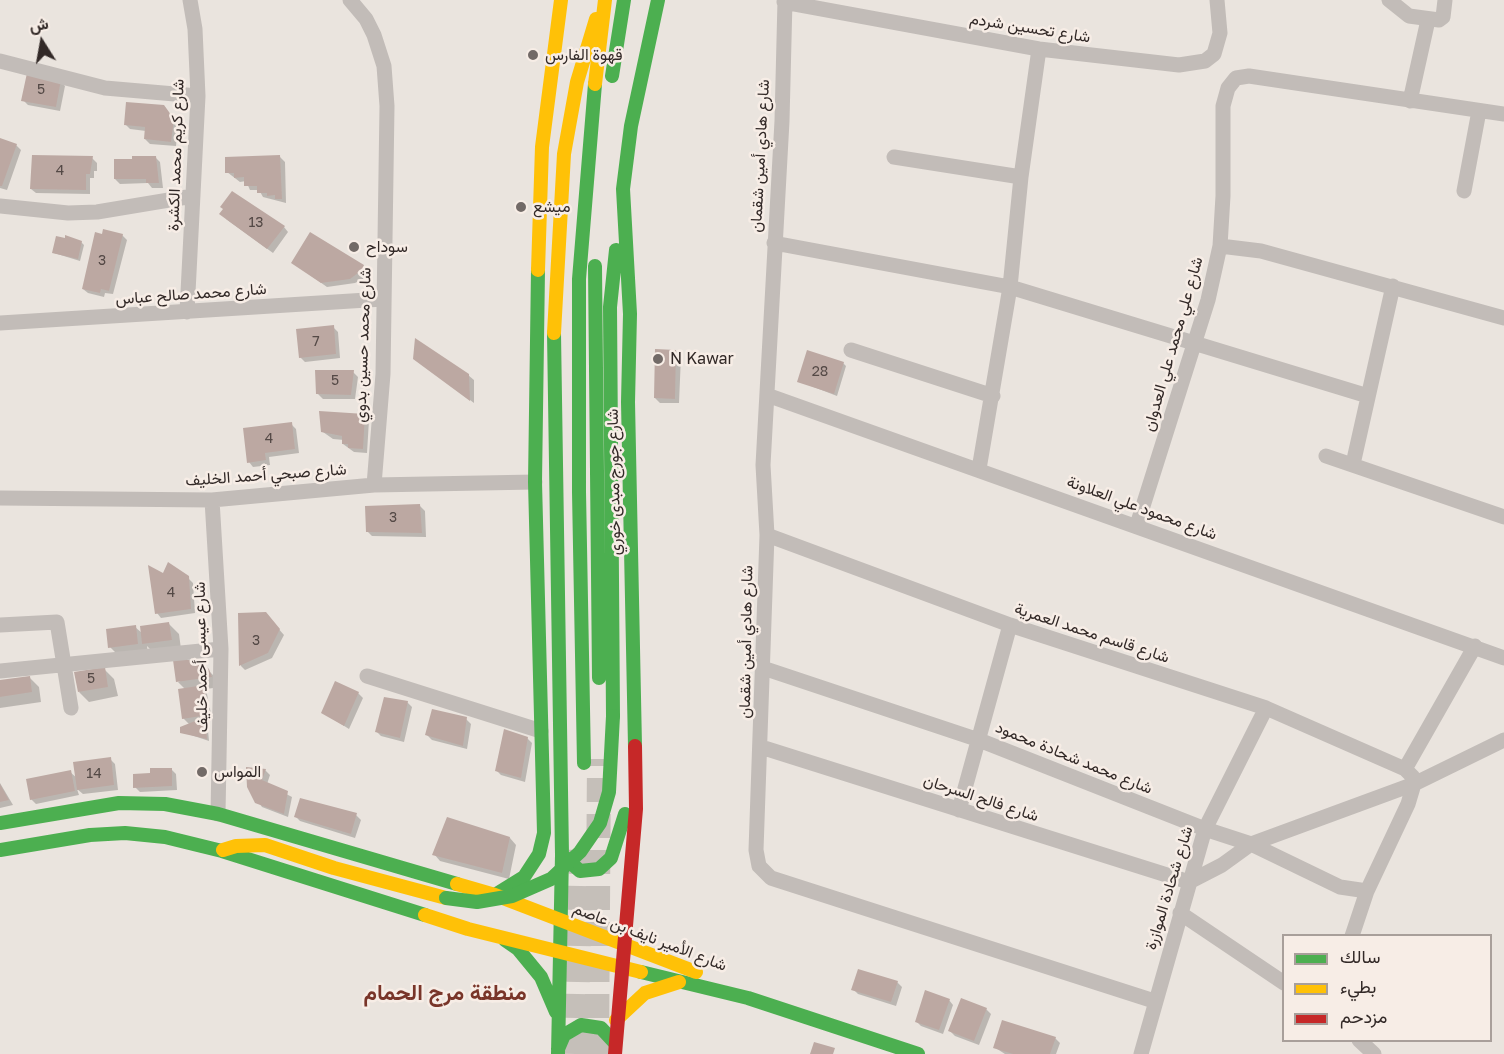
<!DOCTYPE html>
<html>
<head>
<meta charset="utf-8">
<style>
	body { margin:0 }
	#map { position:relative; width:1504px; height:1054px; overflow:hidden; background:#eae4de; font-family:"Golos Text",Vazirmatn,sans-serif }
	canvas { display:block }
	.legend { position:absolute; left:1282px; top:934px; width:210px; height:108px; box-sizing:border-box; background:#f7ede6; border:2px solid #a89f9a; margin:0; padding:8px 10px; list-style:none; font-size:18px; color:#322927 }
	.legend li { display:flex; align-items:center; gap:12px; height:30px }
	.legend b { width:30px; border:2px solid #a89f9a }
	.north { position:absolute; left:12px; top:12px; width:60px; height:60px; -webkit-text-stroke:4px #f7ede6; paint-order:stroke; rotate:349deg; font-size:16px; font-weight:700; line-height:24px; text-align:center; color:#322927 }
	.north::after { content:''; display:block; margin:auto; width:21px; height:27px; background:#322927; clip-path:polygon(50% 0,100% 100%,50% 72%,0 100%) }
</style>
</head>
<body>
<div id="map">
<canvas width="1504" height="1054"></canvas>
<ul class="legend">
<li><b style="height:8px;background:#4caf50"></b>سالك</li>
<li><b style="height:8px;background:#ffc107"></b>بطيء</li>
<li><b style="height:8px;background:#c62828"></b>مزدحم</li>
</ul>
<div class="north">ش</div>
</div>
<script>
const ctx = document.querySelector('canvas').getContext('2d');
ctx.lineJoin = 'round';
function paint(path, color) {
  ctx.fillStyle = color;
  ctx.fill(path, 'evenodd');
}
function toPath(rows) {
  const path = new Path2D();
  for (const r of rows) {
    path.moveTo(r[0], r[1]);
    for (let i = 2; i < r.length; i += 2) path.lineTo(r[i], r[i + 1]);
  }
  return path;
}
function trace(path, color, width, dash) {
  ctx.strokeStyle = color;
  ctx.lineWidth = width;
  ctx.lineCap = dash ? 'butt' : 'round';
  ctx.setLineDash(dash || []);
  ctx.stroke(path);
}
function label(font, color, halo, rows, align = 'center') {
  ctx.font = font + ' "Golos Text",Vazirmatn,sans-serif';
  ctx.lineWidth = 5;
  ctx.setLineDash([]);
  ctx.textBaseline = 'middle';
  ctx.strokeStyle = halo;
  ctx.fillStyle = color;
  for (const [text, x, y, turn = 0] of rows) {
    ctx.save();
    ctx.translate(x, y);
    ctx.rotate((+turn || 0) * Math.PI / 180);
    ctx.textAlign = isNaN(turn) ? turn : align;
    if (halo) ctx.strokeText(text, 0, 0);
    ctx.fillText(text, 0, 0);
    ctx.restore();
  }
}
paint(toPath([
	[60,81,65,86,60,111,28,105,23,100],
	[164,106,178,126,176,146,150,144,145,139,146,131,130,129,126,125],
	[0,139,16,145,21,150,7,190,0,188],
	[155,157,160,162,163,188,152,188,148,183,120,184,115,179],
	[280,157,285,162,286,203,263,197,259,190,250,190,246,181,240,182,227,172],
	[92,158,97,163,97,171,94,171,94,178,90,178,90,194,36,193,31,189],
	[226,219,284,227,288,232,273,253],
	[122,235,127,240,113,294,105,293,104,297,88,293,83,289],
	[81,242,84,245,80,261,54,253],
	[293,263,363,266,367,271,363,279,355,283,327,287],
	[333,327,338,332,340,358,305,362,300,357],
	[676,351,681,356,679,403,660,403,655,398],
	[420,363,468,375,474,380,474,403],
	[843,363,846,366,837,396,798,381],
	[353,372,358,377,355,399,323,399,318,394],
	[365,415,369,420,367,453,354,452,343,444,344,440,333,439,323,432],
	[291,424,296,429,299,453,269,457,270,465,253,467,249,462],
	[420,506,425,511,426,537,372,536,367,531],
	[188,578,193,583,195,613,161,618,157,613],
	[240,615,270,619,284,635,272,658,245,670,241,666],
	[169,624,179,634,181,649,154,653,147,646,148,654,120,657,110,647,135,627,142,633],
	[104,669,114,679,118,696,89,702,79,692],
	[208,670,219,681,221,687,206,689,212,719,207,720,209,741,182,732,190,725,183,718,185,689,178,682],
	[29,677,39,687,41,702,0,708,0,681],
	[358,693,363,698,349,729,322,712],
	[407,702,412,707,404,742,381,736,376,731],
	[466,719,471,724,467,749,432,740,427,735],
	[527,738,532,743,525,782,501,775,496,770],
	[110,759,115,764,118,790,83,794,77,789,79,795,36,804,31,799,70,772,77,778],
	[171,769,176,774,177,790,140,792,135,787],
	[265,770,270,775,267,784,292,797,288,817,262,807,248,787],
	[0,783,13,805,0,808],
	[356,815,361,820,355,838,300,821,296,817],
	[510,838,516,845,509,879,440,861,434,854],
	[897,982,902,987,896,1006,858,994,853,989],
	[949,1000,953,1005,943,1034,921,1026,916,1021],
	[986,1009,991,1014,979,1045,955,1036,950,1031],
	[1055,1038,1060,1043,1056,1054,1005,1054,994,1047]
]), '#0003');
paint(toPath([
	[27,73,61,80,56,107,21,101],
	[126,102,164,105,174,119,171,142,144,139,145,127,124,125],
	[0,138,17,144,2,186,0,186],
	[32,155,93,156,90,174,86,174,86,190,30,189],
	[280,155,282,199,275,199,275,195,267,196,267,193,257,193,257,186,244,186,244,177,234,178,234,173,225,173,225,157],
	[132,156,156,156,159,183,146,183,146,179,114,179,114,159,132,159],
	[232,191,285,226,267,249,219,214,223,209,220,207],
	[103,229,123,234,109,291,101,289,100,293,82,289,95,232,102,234],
	[310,232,364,265,362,270,350,279,321,283,291,263],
	[65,235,82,241,78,259,52,253,56,236,65,238],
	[334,325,336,354,299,358,296,329],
	[415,338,469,374,470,401,413,359],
	[655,349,676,350,675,399,654,398],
	[807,350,844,362,834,394,797,382],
	[315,370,354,370,351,395,316,394],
	[319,411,365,414,363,449,348,448,348,444,342,444,342,436,321,432],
	[292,422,295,449,265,453,266,460,247,463,243,428],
	[420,504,422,533,366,532,365,506],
	[168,562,189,576,191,609,155,614,148,565,163,573],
	[266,612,280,629,268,653,239,666,238,613],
	[169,622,172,640,142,644,140,626],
	[136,625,138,644,108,648,106,629],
	[184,659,202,663,209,669,212,677,176,682,173,660],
	[105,667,108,687,78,692,74,672],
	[30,676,32,692,0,697,0,680],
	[335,681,359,692,344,726,321,713],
	[204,685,208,715,182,719,178,689],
	[384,697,408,701,400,738,375,732],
	[432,709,467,717,463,746,425,735],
	[205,717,207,739,180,733,180,727],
	[504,729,528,737,521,778,495,771],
	[111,757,114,785,77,790,73,762],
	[246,767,266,769,262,780,288,791,284,814,255,803,247,787],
	[150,768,172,768,172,786,133,788,133,774,150,773],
	[71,770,75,791,30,800,26,779],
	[0,784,9,800,0,802],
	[300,798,357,813,351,834,294,817],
	[447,817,510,837,502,873,432,855],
	[858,969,898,981,891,1002,851,990],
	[925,990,950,999,939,1030,915,1022],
	[961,998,987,1008,974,1041,948,1031],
	[1002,1020,1056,1037,1050,1054,1013,1054,993,1048],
	[814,1042,835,1048,833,1054,810,1054]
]), '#bca8a2');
trace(toPath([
	[576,1054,581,849],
	[597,1054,599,759]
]), '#c5bfb9', 24, [24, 12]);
trace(toPath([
	[350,0,366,19,374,35,384,66,387,106,383,374,374,485],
	[785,0,782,121,763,465,767,535,756,850,759,866,771,878,1154,1001],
	[1389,0,1409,16,1439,20,1443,17,1445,0],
	[784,2,1039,49,1179,65,1205,61,1214,54,1220,33,1217,0],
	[0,61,105,88,198,96],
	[1410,101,1428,20],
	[894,157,1021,177],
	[1464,191,1479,111],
	[0,206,68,213,97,212,193,196],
	[774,243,1010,287,1368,396],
	[1220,246,1223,196,1223,106,1228,88,1236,78,1249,76,1504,114],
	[187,312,198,96,195,29,190,0],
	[0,323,383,299],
	[851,350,993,396],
	[767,395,1504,658],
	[1326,456,1504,517],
	[1353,464,1393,286],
	[979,469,1010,287,1021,177,1039,49],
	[0,498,212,500,374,485,535,482],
	[212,500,221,649,218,814],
	[1137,525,1208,300,1220,246,1261,251,1504,318],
	[767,535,1010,625,1266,708,1405,769],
	[0,625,57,622,71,708],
	[763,668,979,740,1205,829,1251,844,1340,887,1367,891],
	[0,671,221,649],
	[367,676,541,731],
	[761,747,1189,882,1222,865,1251,844,1414,784,1504,740],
	[959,810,1010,625],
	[1180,913,1284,983],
	[1352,936,1367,891,1408,804,1414,784,1413,777,1405,769,1475,646],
	[1359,1040,1374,1054],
	[1141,1054,1205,829,1266,708]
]), '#c2bcb8', 15);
trace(toPath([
	[612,76,624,0],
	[595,266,599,678],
	[554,333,562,855,558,1054],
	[613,716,610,307,616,250],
	[635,746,628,402,630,314,623,189,631,126,658,0],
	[584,763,579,492,579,279,595,84],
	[0,823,119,803,165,804,218,814,457,884],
	[0,850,90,835,125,833,165,837,222,851,425,915],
	[562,855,580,871,599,869,611,858,625,814],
	[495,895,524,877,539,854,544,833,535,482,538,270],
	[505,940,518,949,541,977,556,1012],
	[641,972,748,998,918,1054],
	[558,1049,564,1035,581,1025,601,1028,615,1043]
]), '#4caf50', 14);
trace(toPath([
	[595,84,605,0],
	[538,270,542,147,561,0],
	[554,333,564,154,577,82,596,19],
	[223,850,236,846,265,845,334,868,446,898],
	[457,884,495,895,696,972],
	[425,915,468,929,641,972],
	[616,1020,645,993,679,982]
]), '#ffc107', 14);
trace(toPath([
	[615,1054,636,809,635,746]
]), '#c62828', 14);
trace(toPath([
	[446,898,477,902,512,896,551,879,580,852,600,823,609,792,613,716]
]), '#4caf50', 14);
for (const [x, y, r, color] of [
	[533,55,6,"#726a67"],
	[521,207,6,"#726a67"],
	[354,247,6,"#726a67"],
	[658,359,6,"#726a67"],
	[202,772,6,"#726a67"]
]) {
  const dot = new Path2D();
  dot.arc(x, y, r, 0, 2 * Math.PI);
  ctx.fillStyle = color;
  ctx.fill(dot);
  trace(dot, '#f7ede6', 2);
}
label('14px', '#544946', null, [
	["5",41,90],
	["4",60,171],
	["13",256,223],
	["3",102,261],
	["7",316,342],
	["28",820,372],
	["5",335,381],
	["4",269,439],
	["3",393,518],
	["4",171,593],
	["3",256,641],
	["5",91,679],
	["14",94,774]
]);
label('16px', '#322927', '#f7ede6', [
	["شارع تحسين شردم",1030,28,9],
	["شارع كريم محمد الكشرة",176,155,-88],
	["شارع هادي أمين شقمان",760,156,-87],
	["شارع محمد صالح عباس",191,294,-4],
	["شارع علي محمد علي العدوان",1173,344,-74],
	["شارع محمد حسين بدوي",363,345,-88],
	["شارع صبحي أحمد الخليف",266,475,-4],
	["شارع جورج مبدى خوري",614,482,-91],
	["شارع محمود علي العلاونة",1142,508,20],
	["شارع قاسم محمد العمرية",1092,633,18],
	["شارع هادي أمين شقمان",746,642,-89],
	["شارع عيسى أحمد خليف",201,657,-91],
	["شارع محمد شحادة محمود",1074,758,22],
	["شارع فالح السرحان",981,798,18],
	["شارع شحادة الموازرة",1169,888,-73],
	["شارع الأمير نايف بن عاصم",650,937,21]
]);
label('16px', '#322927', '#f7ede6', [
	["قهوة الفارس",545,55],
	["ميشع",533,207],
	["سوداح",366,247],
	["N Kawar",670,359],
	["المواس",214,772]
], 'left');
label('bold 22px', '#793529', '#f7ede6', [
	["منطقة مرج الحمام",445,993]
]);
</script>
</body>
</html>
